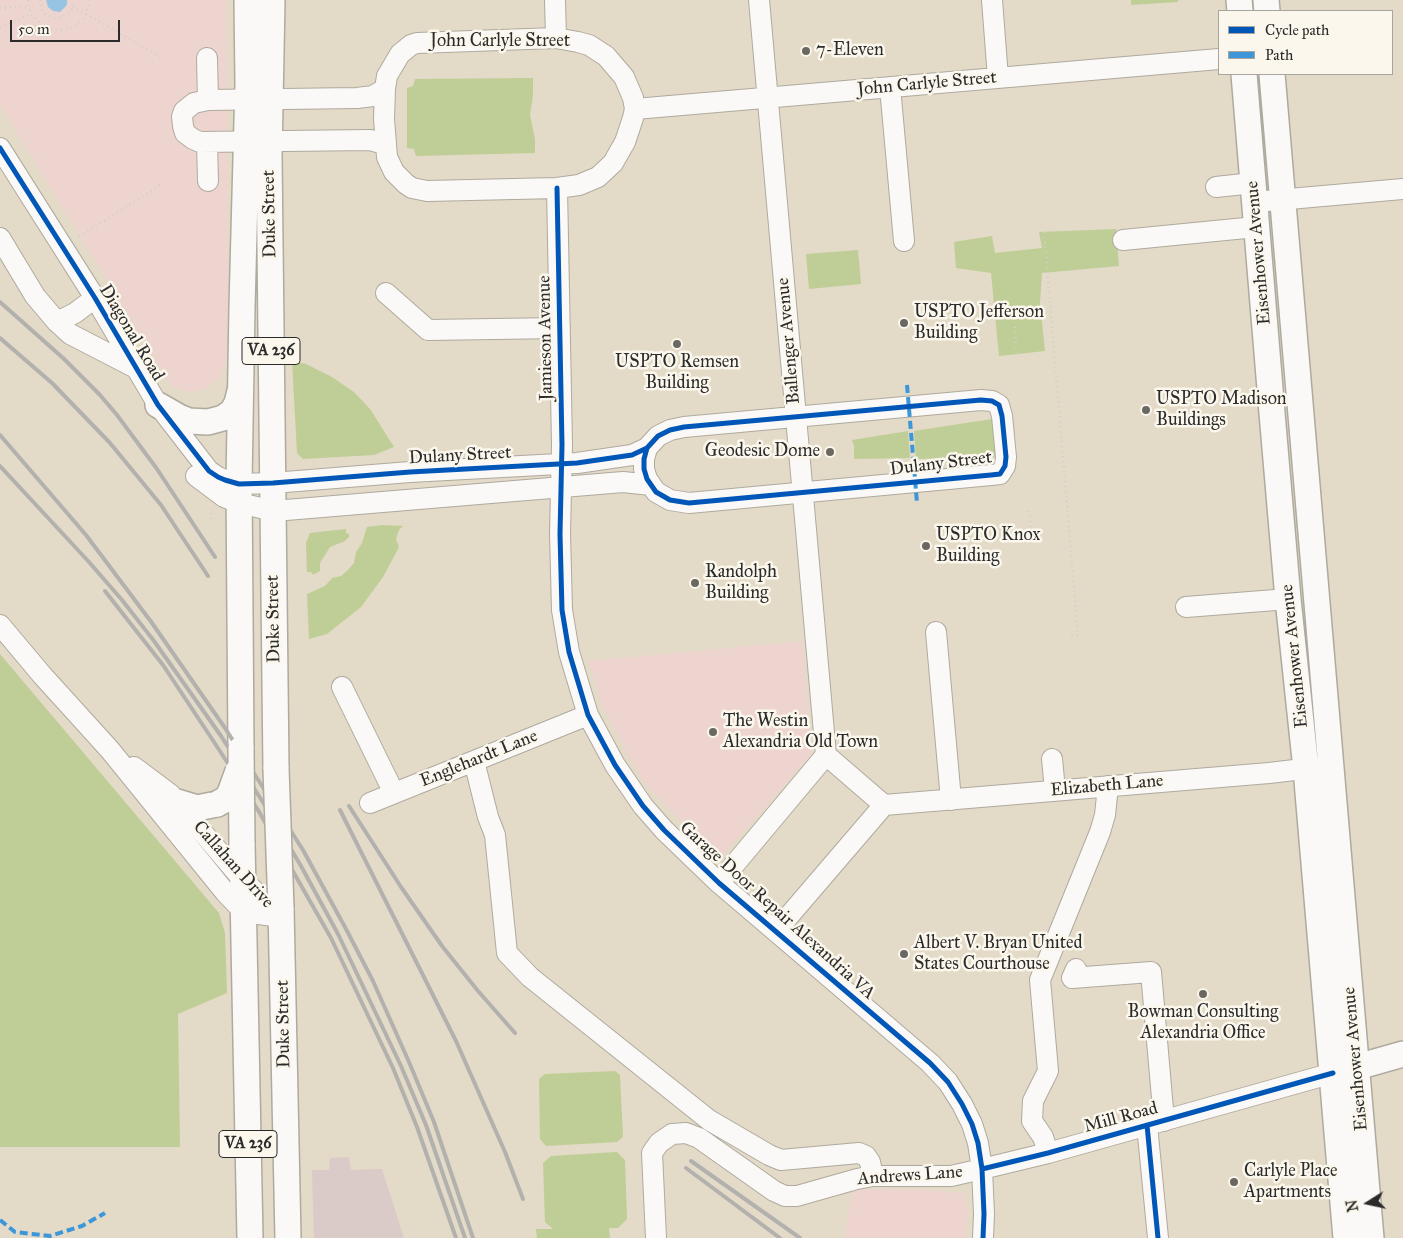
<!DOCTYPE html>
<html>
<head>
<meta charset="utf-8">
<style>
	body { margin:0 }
	#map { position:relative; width:1403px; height:1238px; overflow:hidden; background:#e3dac8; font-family:"IM FELL Great Primer",serif }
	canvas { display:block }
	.legend { position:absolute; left:1218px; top:10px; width:175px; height:65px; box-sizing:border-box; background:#fbf7ec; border:1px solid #a8a59f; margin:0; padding:6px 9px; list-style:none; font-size:15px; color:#2b2b2b }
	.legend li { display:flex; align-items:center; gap:10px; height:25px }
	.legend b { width:25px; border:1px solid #a8a59f }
	.north { position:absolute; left:1343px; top:1178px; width:50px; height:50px; -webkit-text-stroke:4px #fbf7ec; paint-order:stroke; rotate:260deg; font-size:14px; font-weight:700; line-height:20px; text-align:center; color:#2b2b2b }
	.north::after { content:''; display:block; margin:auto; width:18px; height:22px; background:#2b2b2b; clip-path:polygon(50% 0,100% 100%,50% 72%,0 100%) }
	.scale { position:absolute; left:10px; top:20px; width:110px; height:22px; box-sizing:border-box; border:2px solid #2b2b2b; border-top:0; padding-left:6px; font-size:15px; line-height:18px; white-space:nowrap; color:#2b2b2b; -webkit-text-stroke:4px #fbf7ec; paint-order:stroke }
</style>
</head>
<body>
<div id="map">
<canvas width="1403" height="1238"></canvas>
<ul class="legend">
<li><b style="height:6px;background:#0057b8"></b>Cycle path</li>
<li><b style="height:6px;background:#3c96d7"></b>Path</li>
</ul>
<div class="north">N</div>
<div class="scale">50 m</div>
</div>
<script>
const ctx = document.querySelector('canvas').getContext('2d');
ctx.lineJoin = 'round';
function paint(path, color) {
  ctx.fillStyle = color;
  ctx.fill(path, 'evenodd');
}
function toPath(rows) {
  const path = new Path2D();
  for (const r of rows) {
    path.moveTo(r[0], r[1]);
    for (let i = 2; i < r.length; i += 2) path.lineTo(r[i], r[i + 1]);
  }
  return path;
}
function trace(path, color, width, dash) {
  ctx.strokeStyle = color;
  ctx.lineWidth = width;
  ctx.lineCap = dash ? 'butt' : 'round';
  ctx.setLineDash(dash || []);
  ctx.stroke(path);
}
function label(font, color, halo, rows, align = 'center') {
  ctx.font = font + ' "IM FELL Great Primer",serif';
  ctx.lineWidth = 5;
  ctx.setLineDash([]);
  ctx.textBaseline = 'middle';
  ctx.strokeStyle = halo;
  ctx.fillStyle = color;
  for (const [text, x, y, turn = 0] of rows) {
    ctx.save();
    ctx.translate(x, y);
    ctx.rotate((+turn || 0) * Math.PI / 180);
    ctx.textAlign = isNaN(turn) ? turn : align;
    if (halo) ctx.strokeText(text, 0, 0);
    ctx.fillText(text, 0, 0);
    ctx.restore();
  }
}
paint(toPath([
	[0,0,227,0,228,358,218,379,204,390,188,392,172,387,0,105],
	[803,641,811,755,722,856,696,837,642,780,603,707,588,661],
	[852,1189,916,1189,962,1193,968,1210,964,1238,845,1238]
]), '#eed4cf');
paint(toPath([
	[349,1157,351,1170,382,1169,404,1238,314,1238,312,1170,329,1170,330,1158]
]), '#dacac8');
paint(toPath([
	[1131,0,1178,0,1178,2,1131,5],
	[533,78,533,95,530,115,535,139,535,153,416,156,414,149,407,148,407,88,413,86,415,79],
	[1116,229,1119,266,1042,273,1040,303,1045,351,999,356,991,273,956,268,954,242,992,236,995,253,1042,248,1039,232],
	[858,250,861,284,809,289,806,254],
	[292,361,306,364,332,377,354,392,370,409,394,447,374,455,303,459,297,453],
	[992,419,997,454,996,457,916,459,914,431],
	[908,431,910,458,854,459,854,446,852,440],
	[382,525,403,526,399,530,396,539,399,547,383,577,361,607,327,634,309,639,307,594,325,586,332,578,341,576,348,570,354,563,356,552,362,543,367,527],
	[346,529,346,533,349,534,349,537,345,541,330,547,320,563,320,571,313,575,311,572,307,572,306,543,310,533],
	[0,654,219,913,225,933,227,993,178,1014,180,1147,0,1147],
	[615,1071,620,1075,623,1137,617,1142,546,1146,540,1139,539,1079,545,1074],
	[617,1152,625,1160,627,1219,618,1228,609,1228,610,1238,537,1238,536,1229,553,1229,545,1222,543,1163,551,1156]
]), '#bfce96');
paint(toPath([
	[46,0,67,0,67,5,60,12,53,11,48,7]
]), '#97c4e2');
const minor = toPath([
	[555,0,556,38],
	[759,0,826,755,884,805],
	[992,0,998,78],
	[556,38,578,42,589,45,606,56,624,77,633,98,635,109,633,118,625,142,613,163,598,177,579,185,557,188,427,191,412,188,406,184,394,172,387,157,384,119,385,89,387,76,400,54,411,45,417,43,556,38],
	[207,58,208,100],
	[890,87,904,241],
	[385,89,373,96,357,98,208,100,194,103,184,111,182,117,183,126,185,133,193,139,200,142,370,140,385,144],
	[635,109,1219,59],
	[207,143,208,181],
	[0,148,95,298,158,405,209,471,218,477,225,480,239,484,273,483,410,472,577,463,632,455,647,448,658,436,670,430,684,427,981,400,992,401,999,405,1002,416,1006,457,1005,466,1000,474,991,475,689,503,670,500,656,492,647,479,644,469,644,459,647,448],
	[1216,187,1253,183],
	[557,188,562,445,560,534,562,610,569,652,588,715,615,765,643,806,664,830,719,883,930,1063,948,1082,962,1104,972,1124,978,1143,982,1169,984,1214,983,1238],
	[1255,202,1403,189],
	[0,238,35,296,57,322,70,334,136,368],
	[1123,240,1256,227],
	[386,293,428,330,560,328],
	[57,322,75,313,95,298],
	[196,476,224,497,239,503,274,511,623,482,651,485],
	[1186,607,1288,599],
	[0,625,42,675,110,750,225,892,244,912,281,917],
	[936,632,951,800],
	[342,687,394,793],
	[1052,759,1055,790],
	[474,761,488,817,495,835,507,953,530,977,709,1120,769,1155,781,1160,859,1153,866,1156,870,1162,873,1176],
	[134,767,170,794,243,880,281,917],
	[370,803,588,715],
	[884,805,1269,773,1320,767],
	[719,883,826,755],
	[776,931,884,805],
	[1076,969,1072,978,1151,972,1164,1121],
	[1147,1125,1158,1238],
	[1048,1153,1043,1137,1032,1121,1033,1101,1048,1071,1040,980,1100,832,1105,815,1108,786],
	[656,1238,652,1153,659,1143,672,1134,686,1133,699,1138,774,1191,785,1196,797,1196,857,1179,873,1176,951,1176,982,1169,1048,1153,1333,1073]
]);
const major = toPath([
	[272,0,269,156,276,769],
	[1239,0,1240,11],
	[1266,0,1267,11],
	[1244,74,1272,413,1288,599,1306,769,1346,1238],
	[1272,74,1371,1238],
	[158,405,179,417,189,421,208,422,223,418,232,412,237,403,240,391],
	[241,749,239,484,242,307,248,84,247,0],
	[177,802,197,808,217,804],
	[242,843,250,1238],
	[281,908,288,1238],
	[1343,1071,1403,1054]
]);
trace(minor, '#afaa9e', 22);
trace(major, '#afaa9e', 28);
trace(toPath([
	[28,0,31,14,41,25,47,28,62,30,69,29,82,20,86,14,89,0],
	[40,0,42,10,45,14,55,18,60,18,69,13,72,8,73,0],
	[0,8,29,6],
	[72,8,86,14,161,57],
	[0,28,31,14],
	[1044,232,1078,635,1069,636],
	[79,237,162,184],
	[1015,327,1016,353],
	[1029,511,1032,541],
	[211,519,212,509]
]), '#d1cfca', 2.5, [1, 4]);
trace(minor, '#fbf9f7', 20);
trace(major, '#fbf9f7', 25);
trace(toPath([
	[0,302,63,358,100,395,117,415,157,469,215,557],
	[0,338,52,383,110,443,161,505,208,576],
	[0,435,86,535,152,623,225,728,303,850,346,929,373,981,409,1062,434,1122,473,1238],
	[0,466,89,562,122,600,154,641,221,736,264,804,301,866,338,934,401,1066,426,1125,465,1238],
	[105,591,163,665,216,745,258,810,331,938,393,1068,417,1127,456,1238],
	[349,806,401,887,442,946,478,991,515,1033],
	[340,810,456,1041,505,1152,523,1199],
	[691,1161,800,1238],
	[686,1168,780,1238]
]), '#b3b1ae', 4);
const majorBridge = toPath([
	[241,749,242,843],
	[276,769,281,908],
	[217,804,226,799,230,793,238,771]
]);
trace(majorBridge, '#afaa9e', 28, []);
trace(majorBridge, '#fbf9f7', 25);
trace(toPath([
	[907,385,917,503],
	[0,1220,15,1232,50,1236,82,1226,105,1213]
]), '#3c96d7', 4, [8, 4]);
trace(toPath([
	[0,148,95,298,158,405,209,471,218,477,225,480,239,484,273,483,410,472,577,463,632,455,647,448,658,436,670,430,684,427,981,400,992,401,999,405,1002,416,1006,457,1005,466,1000,474,991,475,689,503,670,500,656,492,647,479,644,469,644,459,647,448],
	[557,188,562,445,560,534,562,610,569,652,588,715,615,765,643,806,664,830,719,883,930,1063,948,1082,962,1104,972,1124,978,1143,982,1169,984,1214,983,1238],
	[1147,1125,1158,1238],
	[982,1169,1048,1153,1333,1073]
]), '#0057b8', 5);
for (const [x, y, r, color] of [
	[806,51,5,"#6b6862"],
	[904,323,5,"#6b6862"],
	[677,344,5,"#6b6862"],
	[1146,410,5,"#6b6862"],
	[830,452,5,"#6b6862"],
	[926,546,5,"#6b6862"],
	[695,583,5,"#6b6862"],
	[713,732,5,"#6b6862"],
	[904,954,5,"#6b6862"],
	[1203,994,5,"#6b6862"],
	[1234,1182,5,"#6b6862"]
]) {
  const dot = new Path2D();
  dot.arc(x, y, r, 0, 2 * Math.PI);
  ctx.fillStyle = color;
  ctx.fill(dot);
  trace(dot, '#fbf7ec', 2);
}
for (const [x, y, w] of [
	[271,351,58],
	[248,1144,58]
]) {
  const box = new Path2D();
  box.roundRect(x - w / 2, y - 13.5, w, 27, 4);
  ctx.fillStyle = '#fbf7ec';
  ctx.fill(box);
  trace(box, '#2b2b2b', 1);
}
label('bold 16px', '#2b2b2b', null, [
	["VA 236",271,351],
	["VA 236",248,1144]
]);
label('18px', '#2b2b2b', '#fbf7ec', [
	["John Carlyle Street",500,42],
	["John Carlyle Street",927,84,-5],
	["Duke Street",270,214,-91],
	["Eisenhower Avenue",1259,253,-95],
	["Diagonal Road",131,333,59],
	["Jamieson Avenue",546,338,-91],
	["Ballenger Avenue",789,341,-95],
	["Dulany Street",460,456,-3],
	["Dulany Street",941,464,-7],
	["Duke Street",274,619,-91],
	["Eisenhower Avenue",1295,656,-96],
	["Englehardt Lane",479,759,-22],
	["Elizabeth Lane",1107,786,-5],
	["Callahan Drive",233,865,48],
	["Garage Door Repair Alexandria VA",777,911,42],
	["Duke Street",284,1024,-91],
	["Eisenhower Avenue",1356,1059,-95],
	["Mill Road",1121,1118,-15],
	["Andrews Lane",910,1176,-4]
]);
label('18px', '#2b2b2b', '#fbf7ec', [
	["7-Eleven",816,51],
	["USPTO Jefferson",914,313],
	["Building",914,334],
	["USPTO Remsen",677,363,"center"],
	["Building",677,384,"center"],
	["USPTO Madison",1156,400],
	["Buildings",1156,421],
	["Geodesic Dome",820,452,"right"],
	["USPTO Knox",936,536],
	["Building",936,557],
	["Randolph",705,573],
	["Building",705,594],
	["The Westin",723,722],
	["Alexandria Old Town",723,743],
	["Albert V. Bryan United",914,944],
	["States Courthouse",914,965],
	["Bowman Consulting",1203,1013,"center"],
	["Alexandria Office",1203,1034,"center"],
	["Carlyle Place",1244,1172],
	["Apartments",1244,1193]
], 'left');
</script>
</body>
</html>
